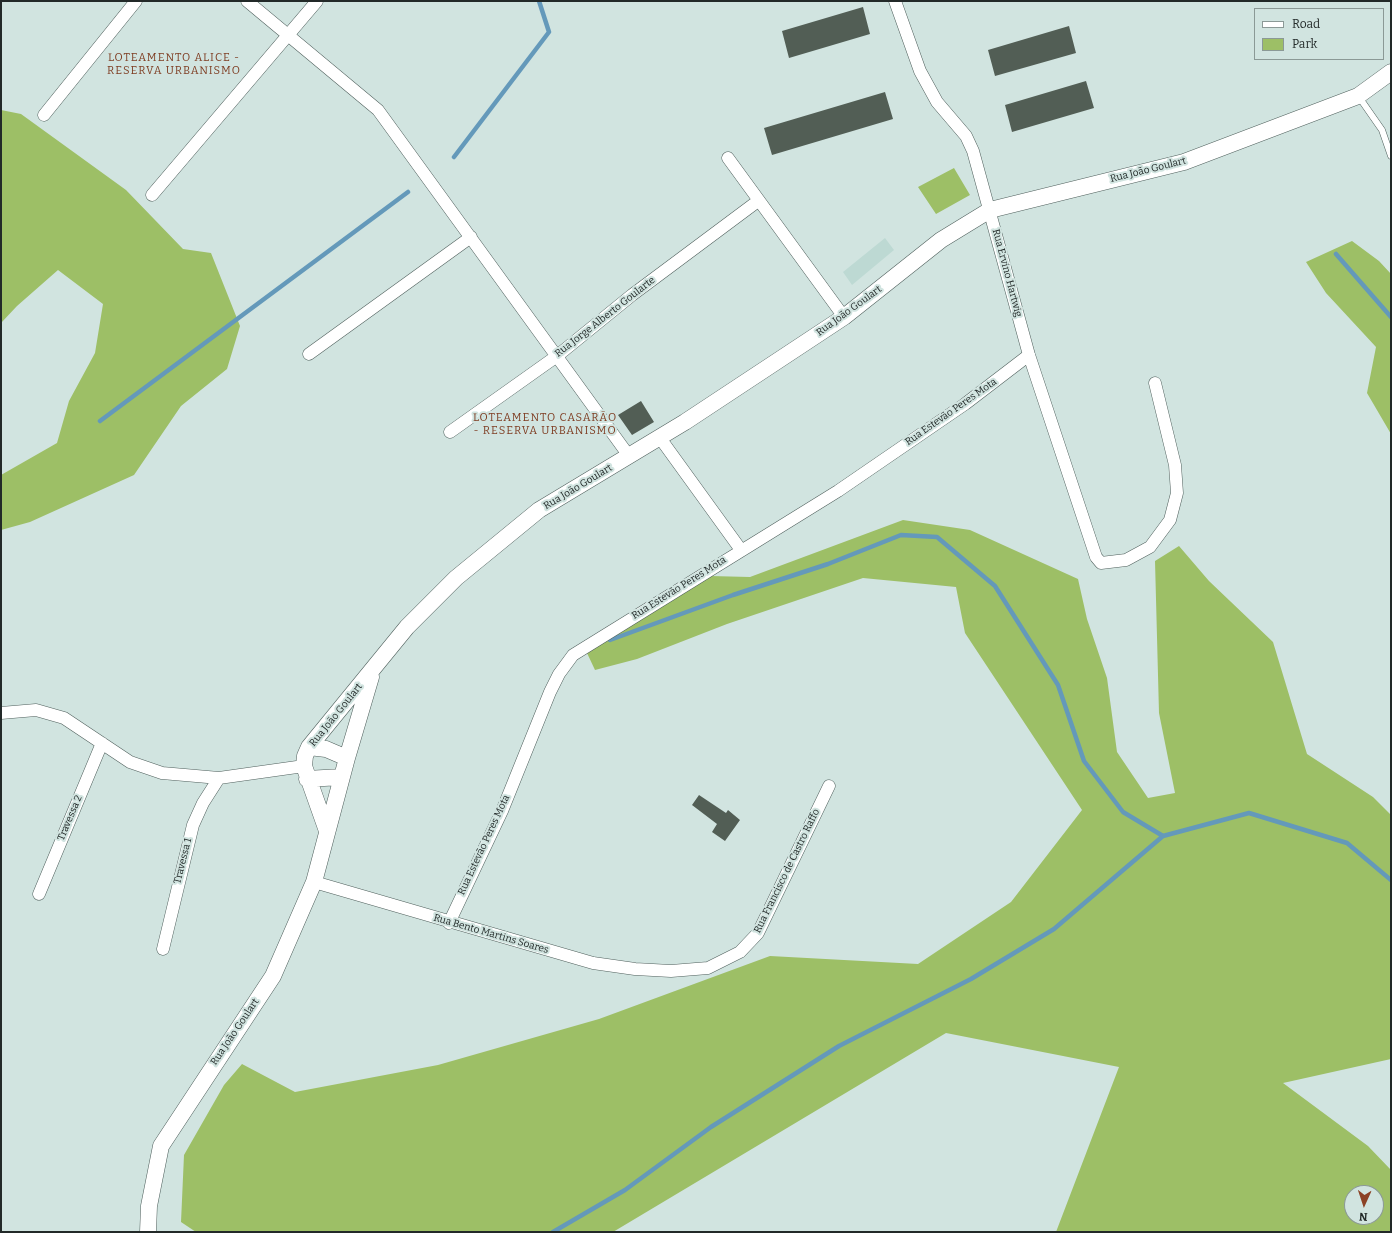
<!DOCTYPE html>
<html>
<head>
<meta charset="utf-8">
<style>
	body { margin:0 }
	#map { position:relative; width:1392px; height:1233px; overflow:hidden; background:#d1e4e0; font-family:Bitter,serif }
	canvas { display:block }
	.frame { position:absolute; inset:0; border:2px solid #222928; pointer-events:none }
	.legend { position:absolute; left:1254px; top:8px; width:130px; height:52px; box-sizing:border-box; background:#d1e4e0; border:1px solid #8b9996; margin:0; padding:5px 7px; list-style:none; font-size:12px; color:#222928 }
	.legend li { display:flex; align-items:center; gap:8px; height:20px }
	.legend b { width:20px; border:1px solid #8b9996 }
	.north { position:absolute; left:1344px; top:1185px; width:40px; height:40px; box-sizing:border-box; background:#d1e4e0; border:1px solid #8b9996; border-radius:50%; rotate:183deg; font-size:11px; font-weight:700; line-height:16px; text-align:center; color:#222928 }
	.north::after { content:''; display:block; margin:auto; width:14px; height:18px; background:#8b4225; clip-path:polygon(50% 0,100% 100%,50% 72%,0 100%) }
</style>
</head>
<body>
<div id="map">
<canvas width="1392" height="1233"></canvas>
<div class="frame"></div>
<ul class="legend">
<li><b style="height:5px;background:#fff"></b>Road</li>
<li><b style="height:11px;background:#9dbf66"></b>Park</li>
</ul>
<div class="north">N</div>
</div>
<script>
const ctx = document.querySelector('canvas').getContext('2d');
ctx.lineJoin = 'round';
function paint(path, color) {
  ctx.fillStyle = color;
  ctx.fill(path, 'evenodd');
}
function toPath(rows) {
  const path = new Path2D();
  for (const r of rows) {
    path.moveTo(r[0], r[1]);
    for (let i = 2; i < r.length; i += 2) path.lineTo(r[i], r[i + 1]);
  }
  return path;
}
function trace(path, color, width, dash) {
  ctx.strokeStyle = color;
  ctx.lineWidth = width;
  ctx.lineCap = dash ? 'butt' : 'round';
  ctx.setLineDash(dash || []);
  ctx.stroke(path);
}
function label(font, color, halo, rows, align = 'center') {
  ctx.font = font + ' Bitter,serif';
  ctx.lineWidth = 4;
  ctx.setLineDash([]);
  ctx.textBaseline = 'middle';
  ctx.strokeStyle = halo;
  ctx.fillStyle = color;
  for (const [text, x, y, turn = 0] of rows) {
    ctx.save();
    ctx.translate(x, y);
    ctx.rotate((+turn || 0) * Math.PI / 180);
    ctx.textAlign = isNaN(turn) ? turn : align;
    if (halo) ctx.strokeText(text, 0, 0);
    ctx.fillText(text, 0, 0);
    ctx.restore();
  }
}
paint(toPath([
	[885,238,894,250,852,285,843,272]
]), '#bdd9d3');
paint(toPath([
	[1,110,21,114,126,190,183,249,211,253,240,326,227,369,181,406,134,475,30,522,1,530,1,475,57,443,69,401,95,353,103,304,58,270,17,306,1,323],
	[954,168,970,195,936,214,918,187],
	[1352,241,1379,261,1391,274,1391,434,1367,393,1376,347,1326,293,1306,262],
	[903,520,970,530,1078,579,1087,619,1107,678,1117,752,1148,798,1175,793,1159,713,1155,561,1179,546,1209,581,1273,642,1307,754,1373,797,1391,815,1391,1059,1283,1083,1368,1146,1391,1170,1391,1232,1056,1232,1119,1067,946,1033,613,1232,196,1232,181,1222,184,1155,224,1085,242,1064,295,1092,438,1065,599,1019,770,956,918,964,1011,902,1082,810,965,633,956,587,863,578,727,624,637,659,595,670,587,653,710,576,750,577],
	[1352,1193,1376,1193,1376,1217,1352,1217]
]), '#9dbf66');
trace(toPath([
	[454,157,549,32,539,1],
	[1336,254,1391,317],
	[100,421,408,192],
	[610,640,733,595,828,564,901,535,937,537,995,586,1058,685,1084,761,1123,812,1163,836,1249,813,1347,843,1391,880],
	[553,1232,625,1190,711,1127,839,1046,971,979,1054,929,1163,836]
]), '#6499ba', 4.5);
paint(toPath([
	[863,7,870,34,789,58,782,31],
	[1069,26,1076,53,995,76,988,50],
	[1086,81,1094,108,1012,132,1005,105],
	[885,92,893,119,772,155,764,128],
	[641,401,654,422,632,435,618,415],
	[699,795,726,813,728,810,740,820,725,841,712,832,717,824,692,805]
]), '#525e55');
const service = toPath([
	[1359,97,1382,130,1391,156]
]);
const minor = toPath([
	[247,1,378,110,629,456],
	[895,1,920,71,937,102,966,136,973,151,1029,355,1096,557,1101,563,1126,560,1150,547,1170,520,1177,493,1175,465,1155,383],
	[44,115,136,1],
	[728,158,844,317],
	[152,195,317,1],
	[309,354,471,237],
	[450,432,557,356,632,295,758,201],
	[660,438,741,550],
	[1,713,36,710,64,718,130,762,162,773,219,778,304,766],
	[314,882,593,963,635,969,671,971,708,968,740,952,758,933,829,786],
	[39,894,102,743],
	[449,923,502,811,550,692,559,674,573,655,838,491,965,404,1029,355],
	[163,949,193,825,203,803,219,778]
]);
const tertiary = toPath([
	[309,747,326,749,347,758],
	[307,779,341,777],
	[327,831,304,766,305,756,309,747,407,627,456,578,539,510,685,422,844,317,941,240,990,210,1184,162,1358,96,1391,72],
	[148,1232,149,1206,161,1146,273,976,314,882,347,758,371,677]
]);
trace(service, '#50605d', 7);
trace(minor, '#50605d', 13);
trace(tertiary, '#50605d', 17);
trace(service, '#fff', 6);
trace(minor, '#fff', 12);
trace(tertiary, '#fff', 16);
label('10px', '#222928', '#d1e4e0', [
	["Rua João Goulart",1148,170,-14],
	["Rua Ervino Hartwig",1007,273,75],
	["Rua João Goulart",849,311,-36],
	["Rua Jorge Alberto Goularte",605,317,-38],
	["Rua Estevão Peres Mota",951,412,-35],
	["Rua João Goulart",578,487,-31],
	["Rua Estevão Peres Mota",679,588,-32],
	["Rua João Goulart",336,715,-51],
	["Travessa 2",70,818,-67],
	["Rua Estevão Peres Mota",484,845,-65],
	["Travessa 1",183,861,-76],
	["Rua Francisco de Castro Raffo",787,871,-64],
	["Rua Bento Martins Soares",491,934,16],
	["Rua João Goulart",235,1032,-56]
]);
ctx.letterSpacing = '1px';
label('11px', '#7e3c21', '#d1e4e0', [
	["LOTEAMENTO ALICE -",174,58],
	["RESERVA URBANISMO",174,71],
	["LOTEAMENTO CASARÃO",545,418],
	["- RESERVA URBANISMO",545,431]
]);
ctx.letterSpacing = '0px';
</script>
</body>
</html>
